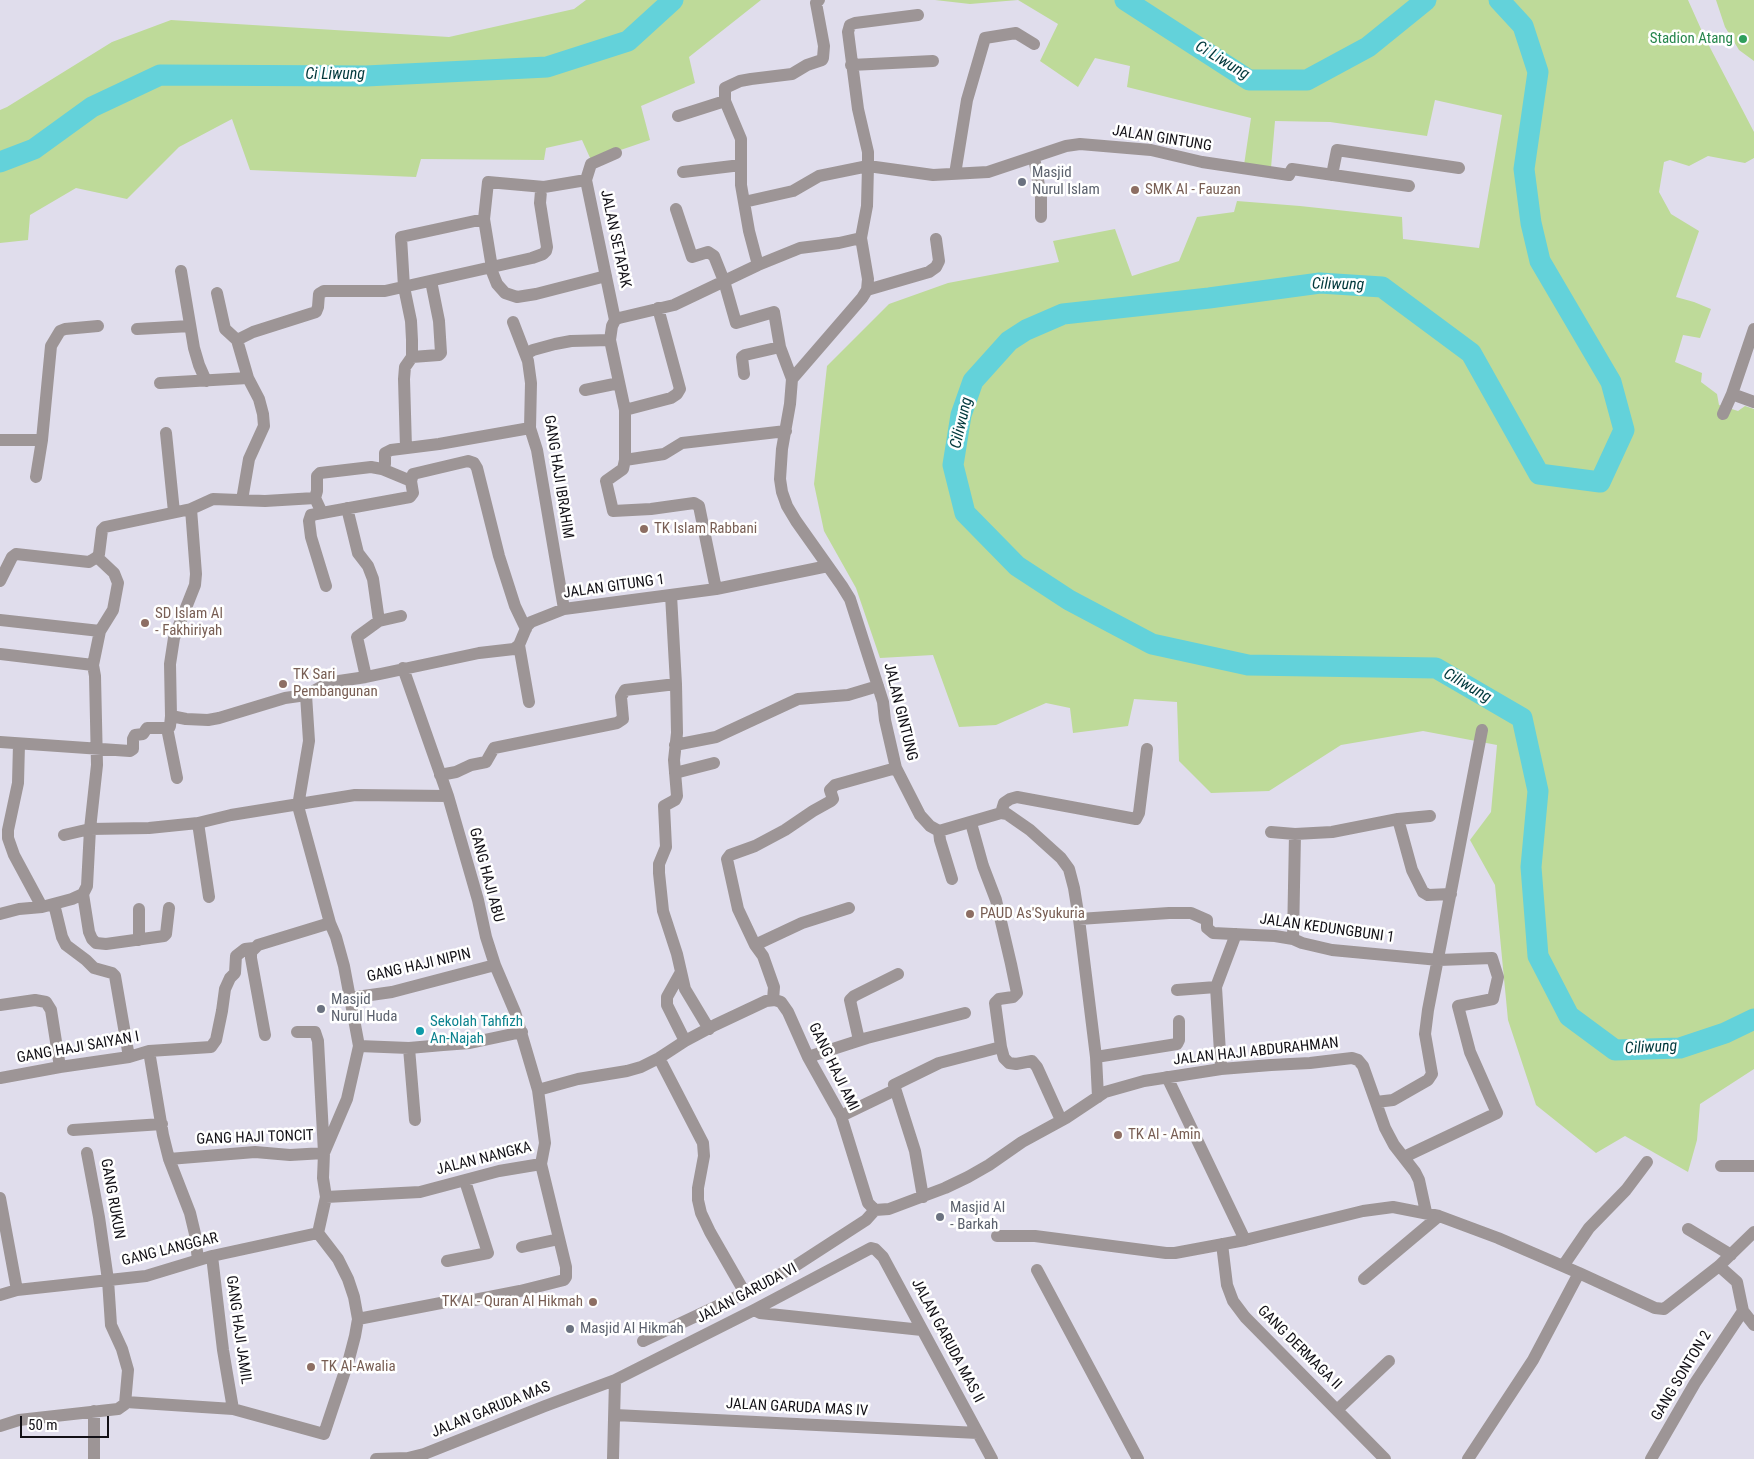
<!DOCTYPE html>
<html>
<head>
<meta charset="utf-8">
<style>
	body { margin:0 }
	#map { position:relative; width:1754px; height:1459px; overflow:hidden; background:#e0ddec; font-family:"Roboto Condensed",sans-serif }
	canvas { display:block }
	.scale { position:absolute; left:20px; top:1416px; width:89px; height:22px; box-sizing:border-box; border:2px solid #121016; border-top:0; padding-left:6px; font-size:15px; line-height:18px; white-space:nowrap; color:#121016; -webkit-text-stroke:4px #fff; paint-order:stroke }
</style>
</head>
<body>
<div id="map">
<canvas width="1754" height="1459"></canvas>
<div class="scale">50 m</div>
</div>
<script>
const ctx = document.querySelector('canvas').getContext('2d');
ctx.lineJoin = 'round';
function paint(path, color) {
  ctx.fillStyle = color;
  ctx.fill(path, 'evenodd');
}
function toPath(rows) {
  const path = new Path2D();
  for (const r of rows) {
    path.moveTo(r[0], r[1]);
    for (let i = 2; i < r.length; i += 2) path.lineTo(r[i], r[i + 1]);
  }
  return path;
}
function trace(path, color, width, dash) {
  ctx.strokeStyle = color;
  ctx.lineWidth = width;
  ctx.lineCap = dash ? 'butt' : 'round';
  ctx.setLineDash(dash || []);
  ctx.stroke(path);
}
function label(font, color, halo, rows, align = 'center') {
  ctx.font = font + ' "Roboto Condensed",sans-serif';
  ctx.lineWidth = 5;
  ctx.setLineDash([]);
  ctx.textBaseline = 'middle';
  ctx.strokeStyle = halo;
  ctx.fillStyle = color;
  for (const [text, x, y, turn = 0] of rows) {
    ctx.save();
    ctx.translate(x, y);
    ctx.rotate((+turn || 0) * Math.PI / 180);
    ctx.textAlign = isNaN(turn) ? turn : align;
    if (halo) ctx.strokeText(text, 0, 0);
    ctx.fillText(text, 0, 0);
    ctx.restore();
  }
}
paint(toPath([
	[586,0,761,0,689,57,695,83,641,106,650,140,591,160,582,140,546,148,544,160,421,159,416,177,250,170,232,119,179,147,127,199,76,188,30,215,28,240,0,243,0,110,7,107,112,42,171,20,449,37,574,9],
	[935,0,1688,0,1705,38,1754,132,1754,158,1745,163,1708,156,1689,166,1670,160,1664,162,1659,192,1671,214,1699,231,1676,297,1694,302,1711,309,1700,338,1683,335,1675,362,1702,373,1701,382,1717,394,1719,405,1738,411,1745,406,1754,409,1754,1069,1700,1104,1697,1140,1688,1172,1625,1136,1596,1153,1536,1105,1508,1020,1495,885,1470,840,1491,812,1497,745,1423,731,1341,745,1269,791,1211,793,1179,761,1177,702,1134,699,1128,726,1073,733,1070,708,1046,703,996,725,959,727,933,655,880,658,856,588,824,531,814,484,827,366,889,304,948,283,1059,262,1053,241,1115,229,1132,276,1179,261,1197,217,1234,212,1237,201,1300,206,1402,217,1403,239,1479,248,1502,115,1435,100,1427,136,1330,122,1275,121,1271,168,1244,165,1251,118,1127,87,1130,66,1095,58,1078,87,1040,61,1058,24,1018,0,970,4],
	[1716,0,1754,0,1754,61,1739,50,1725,27]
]), '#beda99');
trace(toPath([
	[1125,0,1249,80,1307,80,1368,47,1426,0],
	[1499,0,1523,26,1538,72,1524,169,1531,223,1540,261,1611,382,1624,430,1600,482,1539,474,1471,353,1382,287,1320,283,1209,298,1063,314,1026,330,1009,341,973,381,961,415,953,465,965,513,1017,566,1069,600,1152,644,1248,665,1436,668,1522,718,1538,791,1531,867,1538,956,1569,1016,1615,1050,1680,1048,1725,1033,1754,1019],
	[0,162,34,149,92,107,160,75,366,76,547,67,628,41,673,0]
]), '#63d2da', 21);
trace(toPath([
	[851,65,933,61],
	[678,116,725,101],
	[1034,157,1041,197,1041,217],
	[683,172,741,165],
	[955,174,967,100,985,38,1016,33,1034,44],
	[1332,175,1337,150,1459,168],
	[544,187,488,182,484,219,493,274,497,284,505,293,517,297,536,294,606,276],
	[744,202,793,191,819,176,868,166,868,152,858,109,848,32,850,25,855,23,918,15],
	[676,209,692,257,708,252,714,256,724,281,736,323,774,312,780,347,792,379,790,404,782,449,780,479,782,492,787,506,796,521,842,586,850,599,883,702,885,720,896,768,920,815,930,826,939,831,1001,813,1007,814,1030,830,1061,858,1069,869,1074,888,1079,919,1096,1057,1098,1097],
	[758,265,749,231,741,185,741,139,725,101,725,88,740,81,751,79,792,74,807,65,822,60,823,58,824,46,816,3,819,0],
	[181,271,194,348,199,365,206,381],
	[867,290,929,272,936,267,939,261,936,239],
	[217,293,225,329,237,340],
	[615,320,586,180,591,164,616,153],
	[513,322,528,361,531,383,530,428,537,450,564,609],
	[137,329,190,326],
	[526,354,533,350,555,344,571,341,610,340],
	[412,357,439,355,441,353,439,321,431,281],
	[744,374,742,357,745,355,780,347],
	[792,379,862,298,867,290,868,279,861,238,867,206,868,166,933,175,988,172,1066,146,1080,144,1151,150,1202,162,1289,175,1292,169,1409,186],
	[160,383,248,378],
	[585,390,619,383],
	[1732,394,1754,402],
	[625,410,671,398,677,394,680,389,658,308],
	[1723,414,1732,394,1754,329],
	[166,433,174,512],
	[0,440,42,440],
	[406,448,404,379,405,367,412,357,412,340,411,321,404,287,401,237,484,219],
	[625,460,664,454,682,443,786,431],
	[382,469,385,464,385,453,391,450,439,444,530,428],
	[36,477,42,440,51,346,60,331,65,329,98,326],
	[315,498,317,491,317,476,320,473,371,467,382,469,411,481],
	[242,500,249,459,264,426,263,414,259,399,248,378,237,340,253,332,316,312,318,307,319,294,324,291,385,291,532,258,543,254,546,251,547,247,540,203,541,191,544,187,586,180],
	[347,508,358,553,368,566,373,579,379,621],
	[191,509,196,574,195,585,174,638,170,664,171,716,186,719,208,720,219,718,285,698,306,695,321,687,339,681,366,677,479,653,514,649,519,645,527,626,531,622,564,609,716,589,828,566],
	[0,581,12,557,16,554,89,562,97,557,99,554,102,530,105,527,191,509,213,499,265,501,315,498,322,513],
	[326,586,311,537,309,521,311,515,410,497,413,493,411,481,413,474,468,461,474,463,477,468,499,556,515,606,526,629],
	[716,589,699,506,694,503,651,509,613,511,606,481,623,469,625,460,625,410,610,340,612,326,615,320,619,318,674,305,758,265,800,248,839,243,861,238],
	[671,595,676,684,677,733,674,760,677,796,675,800,664,806,666,847,659,864,659,873,663,911,677,954,685,989,709,1029],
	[0,620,100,631],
	[519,645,529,702],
	[0,654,93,665],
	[403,668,448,796,478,900,486,937,495,965,515,1012,538,1090],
	[366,677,357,637,379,621,401,616],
	[306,695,309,741,298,806,330,923,336,937,344,966,359,1046,347,1099,324,1153,323,1178,326,1197],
	[167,728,177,778],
	[0,742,130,751,133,749,133,739,135,735,143,734,147,728,169,728,170,726,171,716],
	[19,744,18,783,8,830,8,838,14,855,42,907],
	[675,745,716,737,798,699,848,695,878,686],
	[675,773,714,763],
	[440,775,456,772,471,765,486,762,494,748,617,723,623,719,621,697,625,690,676,684],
	[1001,813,1004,803,1010,799,1017,797,1136,819,1139,813,1147,749],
	[1398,819,1430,816],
	[198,823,209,897],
	[939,831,940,840,952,879],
	[1271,832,1295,834,1332,832,1398,819,1412,870,1423,892,1428,895,1451,894],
	[64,835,90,829,149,828,198,823,231,815,355,795,448,796],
	[83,894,89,932,92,939,96,943,106,944,164,936,166,934,169,908],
	[54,904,62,937,66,945,86,960,94,968,112,973,115,976,129,1057],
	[139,909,139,940],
	[0,914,19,909,42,907,72,899,83,894,87,886,90,829,97,765,95,676,93,665,100,631,113,610,118,583,114,573,97,557],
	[1079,919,1169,913,1191,913,1207,920,1207,928,1213,933,1275,936,1293,939,1302,943,1332,950,1439,960,1492,958,1498,977,1493,999,1458,1006,1470,1052,1497,1113,1404,1157],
	[1293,939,1295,834],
	[755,945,802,923,849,908],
	[681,972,667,997,667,1005,685,1041],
	[1177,990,1216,987],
	[349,998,392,992,495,965],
	[773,1000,774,987,763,956,755,945,738,909,727,859,730,855,755,846,785,830,813,811,831,801,833,799,830,790,835,785,896,768],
	[0,1005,35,1000,46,1002,51,1010,60,1067],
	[265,1035,251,958,251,952,258,945,330,923],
	[859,1040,850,1000,854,996,898,974],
	[359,1046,409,1048,443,1045,470,1043,522,1032],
	[1001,1047,1004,1058,1009,1063,1016,1064,1032,1061,1037,1067,1061,1120],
	[409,1048,415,1120],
	[149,1051,163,1135,169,1159,190,1213,195,1234,198,1260],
	[808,1057,867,1038,965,1013],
	[1096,1057,1177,1044,1179,1040,1179,1021],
	[659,1058,703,1143,704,1156,698,1188,698,1200,701,1213,710,1232,745,1293],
	[1221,1069,1216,987,1236,934],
	[1167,1077,1245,1240],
	[0,1078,60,1067,129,1057,149,1051,211,1047,216,1040,222,1011,225,989,230,978,235,973,236,956,245,949,254,948],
	[1376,1102,1393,1100,1428,1080,1432,1074,1425,1034,1428,1010,1482,730],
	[841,1116,895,1090],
	[73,1130,162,1124],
	[169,1159,255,1152,290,1155,324,1153,318,1041,315,1032,297,1032],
	[541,1164,545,1143,538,1090,578,1079,627,1071,641,1067,659,1058,685,1041,715,1025,766,1001,775,1000,781,1002,788,1012,808,1057,841,1116,868,1203,875,1210],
	[1721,1166,1754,1166],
	[923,1197,915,1151,894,1085,939,1063,1001,1047,995,1003,999,999,1013,997,1017,993,1011,964,996,900,983,866,971,823],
	[0,1198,17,1290],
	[875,1210,889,1209,945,1188,968,1177,989,1165,1022,1142,1066,1118,1105,1092,1144,1081,1221,1069,1271,1065,1310,1063,1352,1058,1358,1060,1363,1066,1385,1128,1394,1145,1415,1172,1419,1180,1426,1212],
	[1688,1229,1731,1255],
	[318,1233,326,1197,420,1192,499,1171,541,1164],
	[997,1236,1035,1236,1166,1253,1175,1253,1245,1240,1363,1211,1393,1207,1439,1216,1498,1238,1579,1273,1533,1360,1468,1459],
	[1222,1244,1227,1285,1233,1301,1245,1317,1385,1459],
	[522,1247,559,1239],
	[212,1256,223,1350,233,1409],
	[447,1261,488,1253,465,1181],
	[1563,1266,1589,1228,1626,1190,1647,1162],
	[1719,1266,1737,1282,1743,1311,1754,1325],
	[1037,1270,1138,1459],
	[1579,1273,1655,1308,1664,1309,1719,1266,1754,1232],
	[1364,1279,1439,1216],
	[0,1295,17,1290,146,1276,212,1256,318,1233],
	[754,1310,760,1313,922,1330],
	[358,1319,446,1302,474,1300,520,1291,564,1280,566,1277,566,1267,541,1164],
	[643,1341,745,1293,792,1268,866,1220,875,1210],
	[126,1402,233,1409,324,1434,349,1359,355,1336,358,1319,354,1297,348,1279,338,1259,318,1233],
	[1337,1410,1389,1361],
	[615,1415,978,1433],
	[0,1426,19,1420,118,1409,125,1404,128,1370,122,1349,111,1325,108,1280,99,1217,87,1153],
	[94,1459,94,1411],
	[376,1459,408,1458,424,1454,545,1406,615,1380,754,1310,871,1248,875,1249,883,1257,992,1459],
	[613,1459,615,1380],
	[1651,1459,1695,1383,1743,1311]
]), '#9d9596', 12);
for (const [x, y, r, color] of [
	[1743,39,5,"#2e9e5b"],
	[1022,182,5,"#6b7280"],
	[1135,190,5,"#8d6e63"],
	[644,529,5,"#8d6e63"],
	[145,623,5,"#8d6e63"],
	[283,684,5,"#8d6e63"],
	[970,914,5,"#8d6e63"],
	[321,1009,5,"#6b7280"],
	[420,1031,5,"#0f9aa8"],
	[1118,1135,5,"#8d6e63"],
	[940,1217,5,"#6b7280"],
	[593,1302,5,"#8d6e63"],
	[570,1329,5,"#6b7280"],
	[311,1367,5,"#8d6e63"]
]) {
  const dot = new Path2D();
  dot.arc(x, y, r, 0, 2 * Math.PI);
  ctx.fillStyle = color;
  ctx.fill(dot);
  trace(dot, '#fff', 2);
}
label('15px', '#27864d', '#fff', [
	["Stadion Atang",1733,39]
], 'right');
label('15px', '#121016', '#fff', [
	["JALAN GINTUNG",1162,139,9],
	["JALAN SETAPAK",615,239,78],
	["GANG HAJI IBRAHIM",558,477,81],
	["JALAN GITUNG 1",614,587,-8],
	["JALAN GINTUNG",900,712,76],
	["GANG HAJI ABU",486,875,75],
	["JALAN KEDUNGBUNI 1",1327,929,8],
	["GANG HAJI NIPIN",419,966,-13],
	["GANG HAJI SAIYAN I",78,1048,-10],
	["JALAN HAJI ABDURAHMAN",1256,1052,-6],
	["GANG HAJI AMI",833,1067,64],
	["GANG HAJI TONCIT",255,1138,-2],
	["JALAN NANGKA",484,1159,-14],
	["GANG RUKUN",112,1199,80],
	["GANG LANGGAR",170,1250,-14],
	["JALAN GARUDA VI",747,1294,-28],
	["GANG HAJI JAMIL",238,1330,82],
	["JALAN GARUDA MAS II",947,1341,62],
	["GANG DERMAGA II",1299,1348,45],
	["GANG SONTON 2",1682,1376,-59],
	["JALAN GARUDA MAS IV",797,1408,3],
	["JALAN GARUDA MAS",491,1410,-22]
]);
label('15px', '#5b616d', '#fff', [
	["Masjid",1032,173],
	["Nurul Islam",1032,190],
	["Masjid",331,1000],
	["Nurul Huda",331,1017],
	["Masjid Al",950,1208],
	["- Barkah",950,1225],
	["Masjid Al Hikmah",580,1329]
], 'left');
label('15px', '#785e54', '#fff', [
	["SMK Al - Fauzan",1145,190],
	["TK Islam Rabbani",654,529],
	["SD Islam Al",155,614],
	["- Fakhiriyah",155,631],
	["TK Sari",293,675],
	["Pembangunan",293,692],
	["PAUD As'Syukuria",980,914],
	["TK Al - Amin",1128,1135],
	["TK Al - Quran Al Hikmah",583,1302,"right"],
	["TK Al-Awalia",321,1367]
], 'left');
label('15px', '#0d838f', '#fff', [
	["Sekolah Tahfizh",430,1022],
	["An-Najah",430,1039]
], 'left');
label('italic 16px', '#01383c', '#fff', [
	["Ci Liwung",1222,61,31],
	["Ci Liwung",335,75],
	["Ciliwung",1338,285,1],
	["Ciliwung",962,423,-77],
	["Ciliwung",1467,686,30],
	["Ciliwung",1651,1048,-3]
]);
</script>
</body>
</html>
